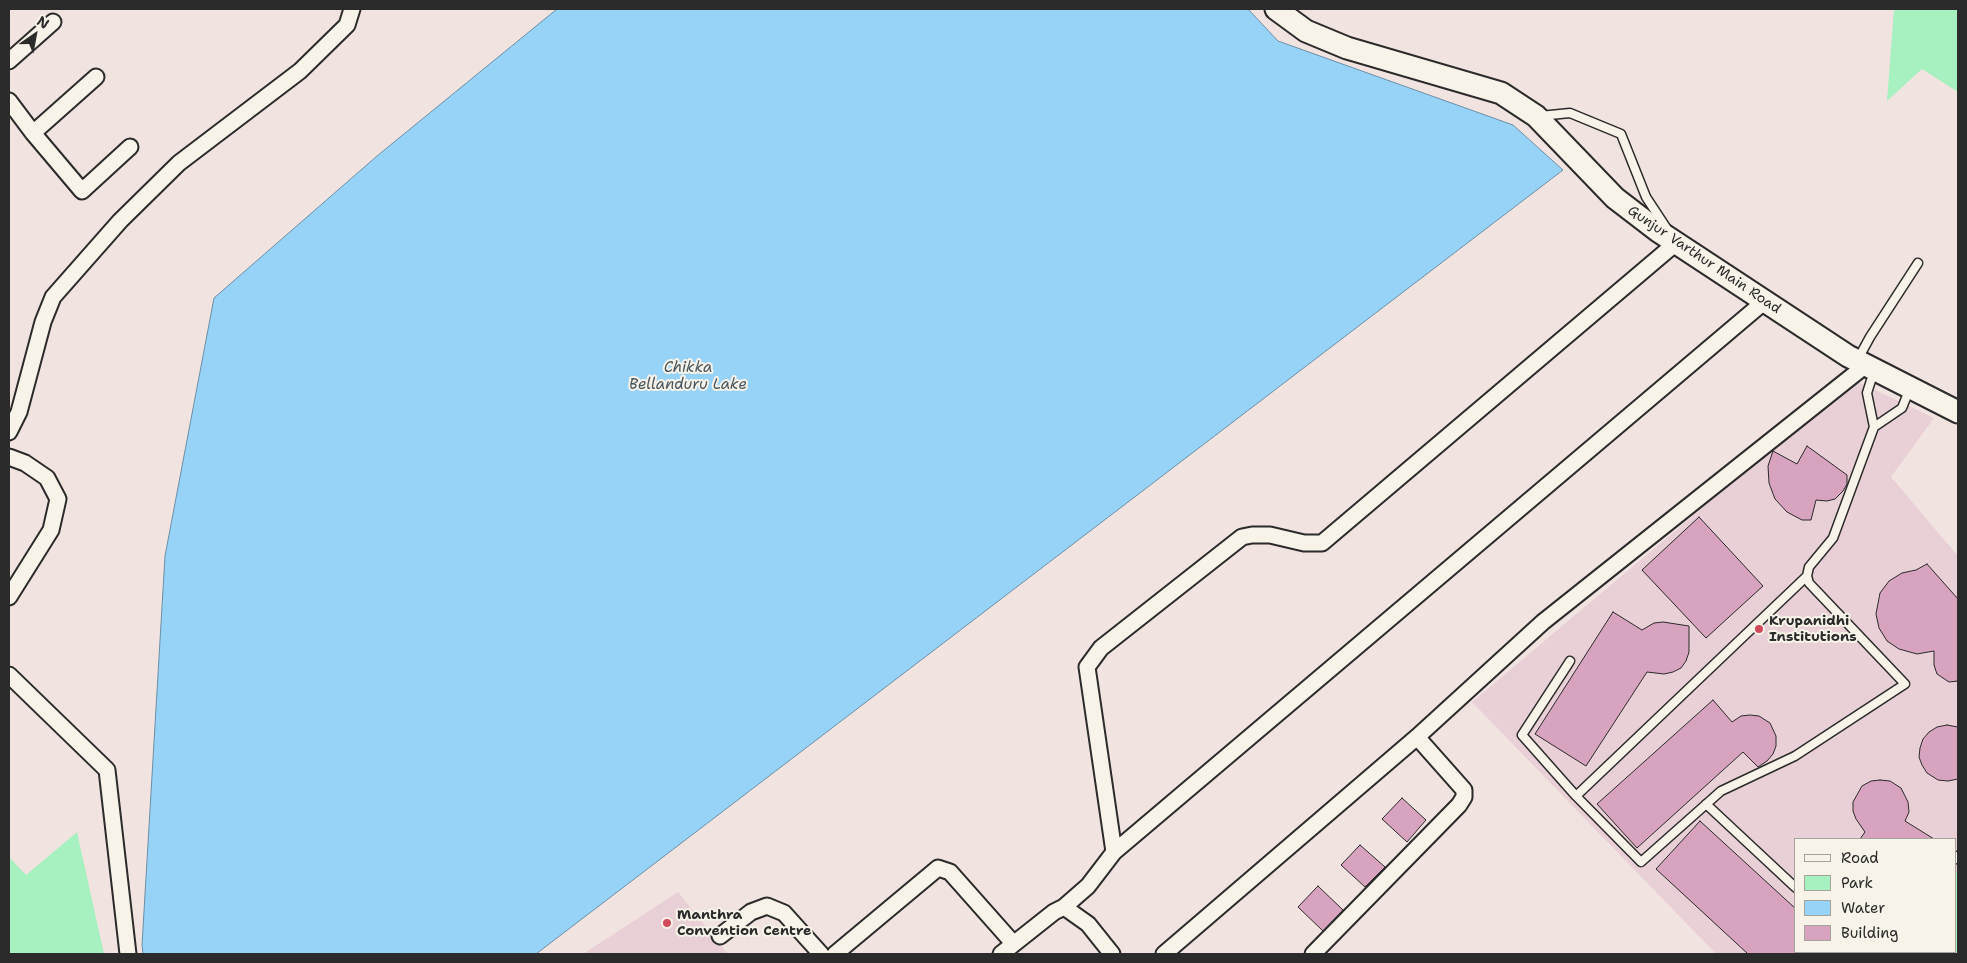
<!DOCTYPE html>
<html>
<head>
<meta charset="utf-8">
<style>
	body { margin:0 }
	#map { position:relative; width:1967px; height:963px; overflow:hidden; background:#f1e3e0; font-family:"Shantell Sans",sans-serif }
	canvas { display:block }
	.frame { position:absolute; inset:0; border:10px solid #2b2b2b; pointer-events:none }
	.legend { position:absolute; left:1794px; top:838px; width:162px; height:115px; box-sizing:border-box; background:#f7f3e8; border:1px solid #a5a39c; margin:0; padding:6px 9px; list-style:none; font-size:15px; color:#2b2b2b }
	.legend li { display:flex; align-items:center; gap:10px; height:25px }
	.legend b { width:25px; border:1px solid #a5a39c }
	.north { position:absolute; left:10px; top:10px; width:50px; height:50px; -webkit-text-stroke:4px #f7f3e8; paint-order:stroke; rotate:33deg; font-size:14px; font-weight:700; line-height:20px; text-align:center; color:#2b2b2b }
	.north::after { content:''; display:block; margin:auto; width:18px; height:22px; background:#2b2b2b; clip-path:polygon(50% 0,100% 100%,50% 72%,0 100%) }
</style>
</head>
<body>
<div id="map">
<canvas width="1967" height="963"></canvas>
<div class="frame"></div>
<ul class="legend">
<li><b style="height:6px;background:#f7f3e8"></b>Road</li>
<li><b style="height:14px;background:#a7f0bf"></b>Park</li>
<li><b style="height:14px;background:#97d2f7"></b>Water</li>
<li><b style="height:14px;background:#d7a3be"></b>Building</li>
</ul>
<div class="north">N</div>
</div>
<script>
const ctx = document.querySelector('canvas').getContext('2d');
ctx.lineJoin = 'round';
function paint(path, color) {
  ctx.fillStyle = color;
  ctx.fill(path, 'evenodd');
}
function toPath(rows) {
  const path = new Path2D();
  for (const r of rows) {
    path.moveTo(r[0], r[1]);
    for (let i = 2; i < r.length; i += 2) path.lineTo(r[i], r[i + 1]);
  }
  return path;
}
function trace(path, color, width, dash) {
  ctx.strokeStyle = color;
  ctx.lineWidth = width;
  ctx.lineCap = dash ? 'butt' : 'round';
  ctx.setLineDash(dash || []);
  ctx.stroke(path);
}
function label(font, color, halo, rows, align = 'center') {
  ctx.font = font + ' "Shantell Sans",sans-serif';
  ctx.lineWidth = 4;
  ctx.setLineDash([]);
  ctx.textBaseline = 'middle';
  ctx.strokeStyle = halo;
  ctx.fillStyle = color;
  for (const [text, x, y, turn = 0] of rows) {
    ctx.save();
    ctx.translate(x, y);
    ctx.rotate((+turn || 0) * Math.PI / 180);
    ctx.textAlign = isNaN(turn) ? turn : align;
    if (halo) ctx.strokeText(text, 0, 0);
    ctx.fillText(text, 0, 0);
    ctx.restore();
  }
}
paint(toPath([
	[1854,380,1934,418,1891,477,1958,556,1958,870,1956,873,1956,839,1796,839,1796,952,1881,952,1879,954,1716,954,1472,702],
	[678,892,728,954,583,954]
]), '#e9d0d6');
paint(toPath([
	[1894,9,1958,9,1958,92,1922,69,1887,101],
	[77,832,104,954,9,954,9,857,26,875],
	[1958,870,1958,954,1879,954,1881,952,1956,952,1956,873]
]), '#a7f0bf');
const water = toPath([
	[557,9,1248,9,1278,41,1513,125,1563,170,536,954,143,954,142,945,165,556,214,298,377,156,557,9]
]);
paint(water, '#97d2f7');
trace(water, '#6c8fa5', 1);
const building = toPath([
	[1807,446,1847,475,1847,484,1843,491,1835,499,1827,501,1816,500,1811,520,1802,520,1787,512,1775,499,1769,483,1768,466,1773,451,1797,464,1807,446],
	[1699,517,1763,586,1706,638,1642,570,1699,517],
	[1927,564,1958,599,1958,681,1949,682,1937,674,1934,665,1934,651,1917,654,1899,649,1887,641,1879,628,1876,614,1880,593,1889,581,1902,573,1916,570,1927,564],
	[1613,612,1642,630,1654,623,1663,622,1689,626,1689,652,1686,661,1681,668,1673,672,1664,674,1647,672,1586,766,1535,734,1613,612],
	[1713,700,1732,722,1741,716,1750,715,1759,716,1770,723,1776,736,1776,746,1773,754,1767,761,1758,767,1743,752,1637,848,1597,804,1713,700],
	[1947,725,1958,727,1958,779,1948,781,1938,780,1927,773,1922,765,1919,757,1920,748,1923,739,1929,732,1937,727,1947,725],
	[1880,780,1890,781,1901,788,1908,802,1909,812,1905,821,1934,839,1860,839,1865,832,1856,819,1853,811,1853,802,1862,786,1871,781,1880,780],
	[1402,798,1426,820,1407,842,1382,819,1402,798],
	[1700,821,1796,909,1796,954,1748,954,1656,869,1700,821],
	[1360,845,1385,867,1365,887,1341,865,1360,845],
	[1318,886,1343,910,1323,931,1298,907,1318,886]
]);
paint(building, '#d7a3be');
trace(building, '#2b2b2b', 1);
const service = toPath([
	[1540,116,1570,113,1621,134,1646,197,1667,229],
	[1858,359,1870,337,1918,263],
	[1874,427,1902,408,1910,388],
	[1807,576,1576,796,1641,862,1721,791,1795,756,1905,684,1809,583,1807,576,1809,567,1833,538,1874,427,1867,393,1874,371],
	[1570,661,1522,735,1576,796],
	[1706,804,1796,888],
	[1956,859,1958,856],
	[1863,952,1864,952]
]);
const minor = toPath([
	[9,61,53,22],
	[9,101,33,133,82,191,130,147],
	[33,133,96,77],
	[9,432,19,412,43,322,53,297,120,221,179,163,300,71,347,25,352,9],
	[9,457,25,463,47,478,58,499,51,530,9,597],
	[9,675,107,770,128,954],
	[1114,852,1087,667,1101,648,1242,537,1252,535,1270,535,1304,543,1322,543,1676,243],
	[1064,907,1088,924,1112,954],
	[720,936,751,912,767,906,784,913,821,954],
	[835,954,938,868,950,872,1013,943],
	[1001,954,1054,912,1064,907,1088,886,1114,852,1765,301],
	[1164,954,1417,737,1543,622,1866,365],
	[1313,954,1459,805,1464,797,1464,790,1417,737]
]);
const secondary = toPath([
	[1276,9,1306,31,1347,48,1501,93,1536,116,1615,198,1658,231,1848,356,1958,412]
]);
trace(service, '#2b2b2b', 11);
trace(minor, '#2b2b2b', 19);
trace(secondary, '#2b2b2b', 25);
trace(service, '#f7f3e8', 8);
trace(minor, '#f7f3e8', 15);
trace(secondary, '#f7f3e8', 21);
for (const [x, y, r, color] of [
	[1759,629,5,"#d1495b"],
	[667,923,5,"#d1495b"]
]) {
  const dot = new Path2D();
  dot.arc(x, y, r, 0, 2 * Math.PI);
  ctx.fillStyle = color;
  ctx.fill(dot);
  trace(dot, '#f7f3e8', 2);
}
label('14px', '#2b2b2b', '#f7f3e8', [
	["Gunjur Varthur Main Road",1704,260,34]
]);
label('bold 14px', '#2b2b2b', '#f7f3e8', [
	["Krupanidhi",1769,621],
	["Institutions",1769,637],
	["Manthra",677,915],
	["Convention Centre",677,931]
], 'left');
label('italic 15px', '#46555e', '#f7f3e8', [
	["Chikka",688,368],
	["Bellanduru Lake",688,385]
]);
</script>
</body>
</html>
